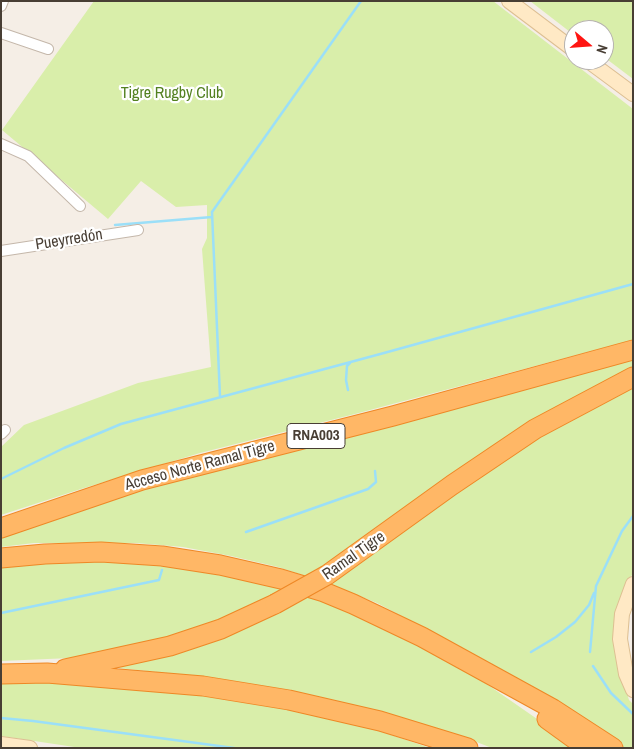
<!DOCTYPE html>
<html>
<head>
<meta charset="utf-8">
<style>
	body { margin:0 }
	#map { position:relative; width:634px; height:749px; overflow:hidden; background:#f5eee6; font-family:"Archivo Narrow",sans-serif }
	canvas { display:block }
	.frame { position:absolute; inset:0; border:2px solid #483e34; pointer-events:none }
	.north { position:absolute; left:564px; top:20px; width:50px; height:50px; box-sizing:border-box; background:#fff; border:1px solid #b6b2ae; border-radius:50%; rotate:108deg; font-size:14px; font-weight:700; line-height:20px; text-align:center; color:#483e34 }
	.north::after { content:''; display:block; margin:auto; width:18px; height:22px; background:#ff1512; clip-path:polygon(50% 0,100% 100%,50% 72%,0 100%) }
</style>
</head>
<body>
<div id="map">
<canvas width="634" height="749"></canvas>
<div class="frame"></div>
<div class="north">N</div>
</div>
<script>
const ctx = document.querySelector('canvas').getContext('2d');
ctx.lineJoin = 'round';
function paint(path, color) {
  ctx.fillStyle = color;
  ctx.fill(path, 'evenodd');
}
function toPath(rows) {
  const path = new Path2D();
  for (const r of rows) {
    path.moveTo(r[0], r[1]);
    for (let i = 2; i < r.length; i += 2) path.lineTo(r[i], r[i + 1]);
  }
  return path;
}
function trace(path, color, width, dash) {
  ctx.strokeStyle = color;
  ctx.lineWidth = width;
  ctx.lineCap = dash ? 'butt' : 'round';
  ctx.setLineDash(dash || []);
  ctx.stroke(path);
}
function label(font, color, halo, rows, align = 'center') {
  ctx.font = font + ' "Archivo Narrow",sans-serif';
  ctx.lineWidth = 4.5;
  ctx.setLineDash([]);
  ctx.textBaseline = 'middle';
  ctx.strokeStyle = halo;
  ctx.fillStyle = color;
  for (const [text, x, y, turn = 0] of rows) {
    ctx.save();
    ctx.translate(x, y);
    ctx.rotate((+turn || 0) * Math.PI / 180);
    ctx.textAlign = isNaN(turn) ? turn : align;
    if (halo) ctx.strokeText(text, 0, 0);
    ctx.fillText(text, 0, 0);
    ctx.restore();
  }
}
paint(toPath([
	[94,1,493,1,633,109,633,340,355,414,200,453,81,489,1,515,1,447,24,425,138,383,211,367,202,249,207,238,207,205,176,207,141,181,108,219,2,130],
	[530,1,633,1,633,79,604,57,604,30,574,30,574,35],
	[633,355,633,369,553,409,488,451,351,551,320,572,337,577,376,552,450,497,541,434,577,414,633,386,633,573,624,590,617,615,615,645,621,675,629,700,633,704,633,748,622,748,604,738,596,729,543,694,492,664,377,603,332,585,278,567,231,556,183,547,136,543,34,543,1,547,1,534,67,511,190,472,485,396],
	[36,560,156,560,314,592,465,669,579,748,492,748,461,736,375,711,291,692,215,678,118,668,115,666,218,621,173,637,71,658,1,661,1,564],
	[1,681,61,682,221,696,347,720,430,748,81,748,1,736]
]), '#d9eeaa');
trace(toPath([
	[115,225,212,217],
	[348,390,346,380,347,366,350,363],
	[220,397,212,212,361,1],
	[1,479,64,448,121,424,384,353,633,284],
	[246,532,368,489,376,482,375,471],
	[1,613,159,580,162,570],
	[531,652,556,637,575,622,589,605,594,593],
	[590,652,596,586,622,531,633,516],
	[593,666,611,693,633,714],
	[1,718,33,721,234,748]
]), '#9bdff8', 2.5);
const street = toPath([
	[1,6,3,1],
	[1,33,48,49],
	[1,144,28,156,80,206],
	[1,251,138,230],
	[1,434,5,430]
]);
const secondary = toPath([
	[509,1,574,50],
	[587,60,633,94],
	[633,584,622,614,620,639,626,674,633,690],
	[1,744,30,748]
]);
const highway = toPath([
	[1,528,142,480,393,416,633,350],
	[1,558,45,554,101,552,162,556,220,565,281,579,324,592,353,604,422,637,553,709,613,748],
	[327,575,452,485,535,429,633,377],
	[65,669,170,646,221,629,275,604],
	[1,674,47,673,203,686,289,700,380,721,468,748],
	[547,719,587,748]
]);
trace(street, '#c4b7aa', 12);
trace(secondary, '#ddbf92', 16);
trace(highway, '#ee8826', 21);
trace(street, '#fff', 10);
trace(secondary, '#ffe9c5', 14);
trace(highway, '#ffb766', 19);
const highwayBridge = toPath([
	[275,604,327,575]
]);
trace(highwayBridge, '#ee8826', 21, []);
trace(highwayBridge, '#ffb766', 19);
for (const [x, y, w] of [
	[316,436,58]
]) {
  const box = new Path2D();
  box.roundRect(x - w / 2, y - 12.5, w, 25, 4);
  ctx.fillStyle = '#fff';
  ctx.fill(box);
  trace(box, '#483e34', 1);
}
label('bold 15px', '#483e34', null, [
	["RNA003",316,436]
]);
label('16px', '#538121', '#fff', [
	["Tigre Rugby Club",172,94]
]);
label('16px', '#483e34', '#fff', [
	["Pueyrredón",69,240,-9],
	["Acceso Norte Ramal Tigre",200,466,-15],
	["Ramal Tigre",354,556,-35]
]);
</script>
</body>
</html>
